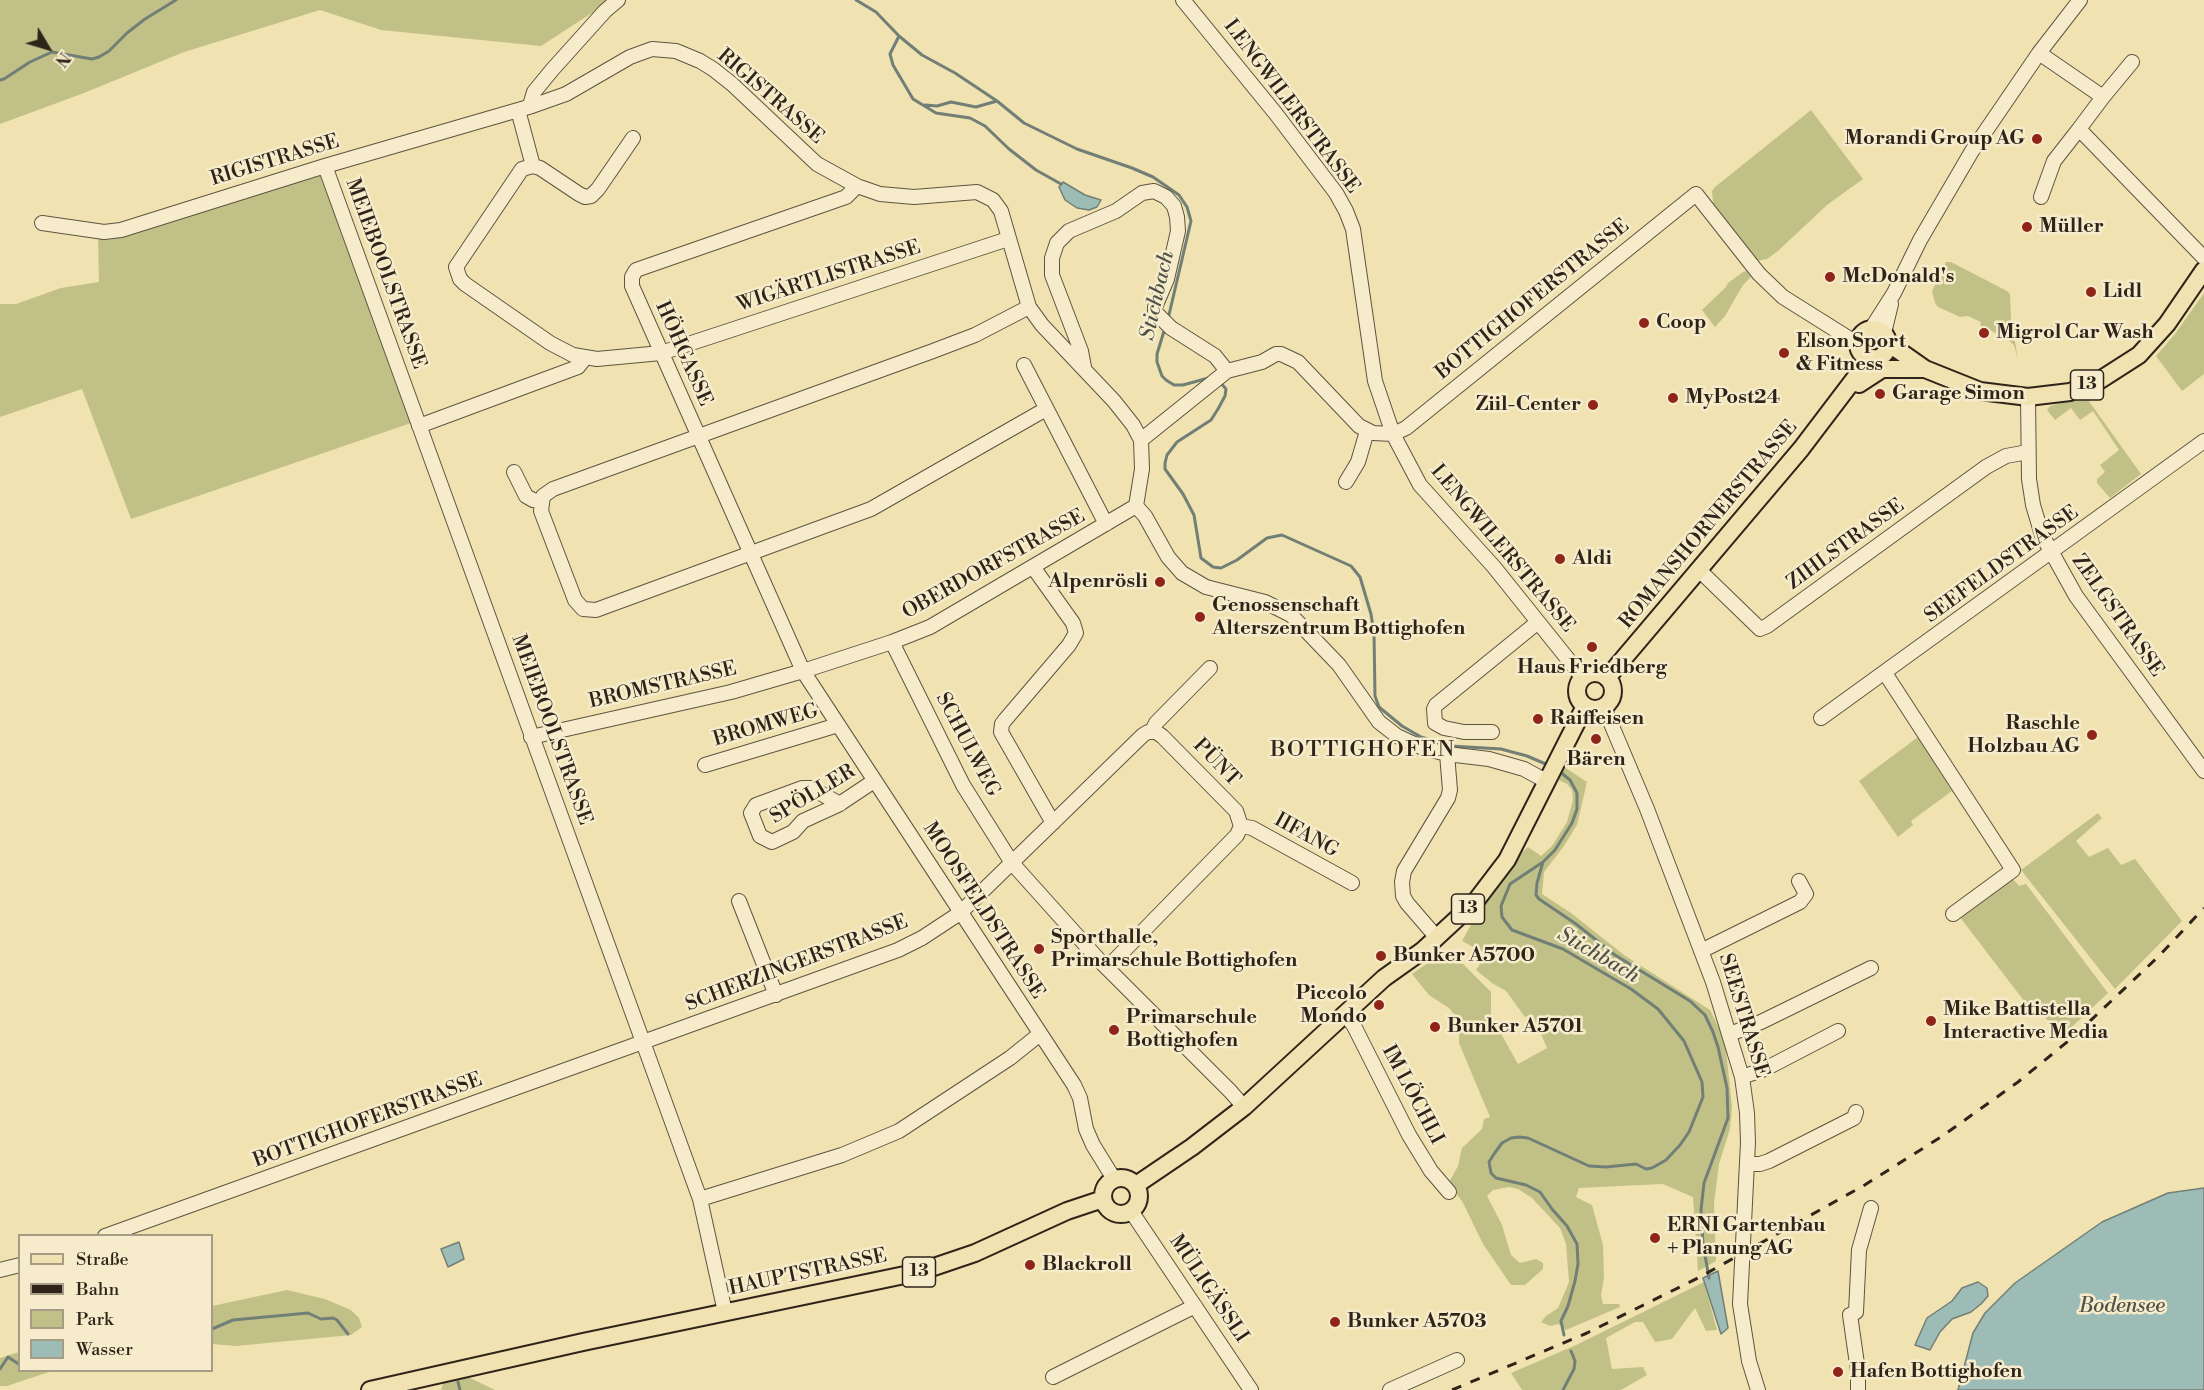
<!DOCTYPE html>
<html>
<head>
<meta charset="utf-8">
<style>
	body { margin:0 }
	#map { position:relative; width:2204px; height:1390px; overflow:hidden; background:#f1e2b1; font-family:"Libre Bodoni",serif }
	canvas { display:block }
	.legend { position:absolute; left:18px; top:1234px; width:195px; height:138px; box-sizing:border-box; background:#f6eccc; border:2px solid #a69c85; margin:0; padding:8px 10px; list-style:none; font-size:18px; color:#2e241a }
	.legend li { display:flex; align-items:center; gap:12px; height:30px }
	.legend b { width:30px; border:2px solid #a69c85 }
	.north { position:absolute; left:18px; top:18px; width:60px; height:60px; -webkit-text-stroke:4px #f6eccc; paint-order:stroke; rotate:128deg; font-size:16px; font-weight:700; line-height:24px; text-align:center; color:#2e241a }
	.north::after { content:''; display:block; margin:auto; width:21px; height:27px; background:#2e241a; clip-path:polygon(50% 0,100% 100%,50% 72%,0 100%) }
</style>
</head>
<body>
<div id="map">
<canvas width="2204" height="1390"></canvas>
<ul class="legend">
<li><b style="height:8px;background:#f1e2b1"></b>Straße</li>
<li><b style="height:8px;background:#2e241a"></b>Bahn</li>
<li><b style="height:16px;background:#c1c187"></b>Park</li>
<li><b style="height:16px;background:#9dbcb5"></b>Wasser</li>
</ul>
<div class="north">N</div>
</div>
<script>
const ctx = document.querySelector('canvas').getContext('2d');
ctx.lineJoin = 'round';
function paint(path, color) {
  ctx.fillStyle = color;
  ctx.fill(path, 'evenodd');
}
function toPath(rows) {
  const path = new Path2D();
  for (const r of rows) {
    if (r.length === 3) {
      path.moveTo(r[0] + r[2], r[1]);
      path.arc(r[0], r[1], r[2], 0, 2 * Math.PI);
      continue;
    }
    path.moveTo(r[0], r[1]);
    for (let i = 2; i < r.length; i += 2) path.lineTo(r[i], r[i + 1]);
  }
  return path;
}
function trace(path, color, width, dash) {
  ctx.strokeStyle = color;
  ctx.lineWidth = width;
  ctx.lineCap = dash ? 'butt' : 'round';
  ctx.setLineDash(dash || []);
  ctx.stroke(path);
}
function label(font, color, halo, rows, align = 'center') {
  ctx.font = font + ' "Libre Bodoni",serif';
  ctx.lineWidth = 5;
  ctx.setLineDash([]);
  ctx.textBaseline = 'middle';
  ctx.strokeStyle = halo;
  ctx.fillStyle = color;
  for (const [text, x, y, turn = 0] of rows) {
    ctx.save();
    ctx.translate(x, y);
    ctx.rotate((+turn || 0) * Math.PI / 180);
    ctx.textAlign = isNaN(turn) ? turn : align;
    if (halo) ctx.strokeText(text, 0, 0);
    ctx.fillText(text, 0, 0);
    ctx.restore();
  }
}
paint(toPath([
	[0,0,612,0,541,46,381,30,320,10,184,52,84,93,0,124],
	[1811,110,1863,179,1827,205,1778,251,1767,259,1756,261,1713,203,1712,191,1715,187],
	[322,173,411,423,131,519,82,389,0,417,0,304,16,304,61,288,99,282,98,236],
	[1946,262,1951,262,2007,291,2010,294,2011,319,2018,359,2014,345,2007,339,1980,325,1981,322,1968,316,1960,317,1938,307,1935,303,1932,291],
	[1747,271,1751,277,1743,285,1725,316,1715,327,1702,310,1726,287,1728,283,1743,272],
	[2204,293,2204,374,2182,391,2156,356,2175,334],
	[2086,397,2141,474,2110,498,2097,483,2097,479,2105,472,2100,465,2119,450,2093,411,2080,420,2071,408,2055,420,2047,410,2050,406],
	[1918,737,1952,791,1911,821,1913,825,1898,837,1859,781],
	[1564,767,1587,782,1577,825,1564,846,1544,872,1542,894,1571,913,1624,955,1710,1010,1725,1040,1732,1107,1730,1129,1719,1164,1714,1204,1716,1261,1698,1271,1693,1197,1663,1184,1579,1188,1576,1197,1592,1205,1603,1245,1604,1277,1601,1295,1603,1304,1619,1304,1620,1307,1566,1330,1558,1324,1550,1326,1541,1322,1546,1316,1558,1308,1569,1282,1566,1244,1560,1228,1532,1198,1518,1189,1509,1187,1493,1190,1487,1196,1502,1225,1511,1255,1520,1263,1536,1259,1543,1263,1543,1269,1525,1285,1511,1285,1483,1244,1462,1201,1448,1184,1458,1166,1462,1148,1482,1129,1484,1119,1490,1117,1459,1043,1459,1020,1449,1008,1429,995,1412,974,1445,951,1461,962,1491,992,1491,1016,1518,1064,1547,1048,1533,1015,1525,1017,1506,991,1492,983,1476,970,1486,954,1462,941,1478,912,1504,880,1523,851,1528,847,1541,856,1552,846,1567,822,1573,800,1572,790,1567,784,1559,780],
	[2098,813,2102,818,2076,841,2089,857,2108,848,2121,865,2135,859,2182,921,2115,989,2021,870],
	[2012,878,2019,886,2026,884,2108,993,2061,1037,2037,1007,2031,1010,1959,916],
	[1704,1282,1717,1330,1706,1331,1695,1308,1672,1339,1655,1342,1643,1322,1635,1322,1606,1338,1612,1369,1643,1367,1647,1375,1621,1390,1522,1390,1511,1373,1576,1345],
	[287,1290,325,1299,351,1310,359,1318,362,1327,351,1335,236,1346,212,1344,212,1306],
	[19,1352,20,1370,52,1371,7,1386,0,1386,0,1358],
	[468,1377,495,1390,441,1390,443,1383]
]), '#c1c187');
const water = toPath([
	[1063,182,1085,195,1101,200,1097,207,1089,210,1077,208,1065,200,1059,187,1063,182],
	[2204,1188,2204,1390,1958,1390,1973,1333,1985,1313,2015,1283,2102,1222,2168,1193,2204,1188],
	[459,1242,464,1259,448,1267,441,1249,459,1242],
	[1718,1271,1728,1328,1721,1334,1703,1278,1718,1271],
	[1978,1282,1987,1288,1988,1296,1981,1304,1971,1312,1952,1319,1940,1332,1930,1350,1915,1345,1927,1318,1952,1301,1962,1288,1978,1282]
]);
paint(water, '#9dbcb5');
trace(water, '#717f77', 1.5);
trace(toPath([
	[856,0,876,12,899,36,922,55,955,73,997,101,1024,123,1077,149,1132,168,1153,177,1179,195,1187,207,1191,221,1168,319],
	[899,36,890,54,893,65,913,99,936,113,970,118,985,126,1009,149,1036,170,1061,184],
	[0,80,4,79,30,62,52,52,92,59,99,57,109,51,127,33,145,19,176,0],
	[925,105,937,106,951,102,976,107,997,101],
	[1165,328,1157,354,1157,362,1162,376,1166,380,1174,385,1183,385,1212,377],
	[1220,382,1226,389,1225,396,1218,409,1211,420,1177,442,1167,455,1165,463,1165,469,1183,494,1194,515,1201,558,1213,567,1221,568,1237,560,1267,538,1282,535,1351,566,1360,577,1371,614,1374,633,1375,696,1379,707,1402,726,1421,737,1451,746,1501,749,1527,756,1548,765],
	[1559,771,1570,780,1577,793,1577,809,1572,823,1555,850,1543,862,1510,884,1501,906,1502,917,1512,930,1563,949,1631,989,1658,1009,1684,1041,1702,1082,1703,1097,1689,1132,1680,1145,1666,1160,1652,1168,1646,1169,1636,1164,1606,1167,1589,1166,1528,1138,1519,1137,1511,1138,1502,1143,1494,1154,1489,1162,1491,1173,1496,1178,1526,1185,1540,1192,1552,1209,1567,1226,1577,1244,1578,1264,1575,1281,1568,1306,1561,1321,1564,1335],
	[1543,862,1537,883,1536,895,1539,899,1576,924,1615,955,1690,1001,1705,1015,1713,1032,1718,1047,1727,1088,1728,1118,1704,1183,1701,1210,1703,1244,1709,1278],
	[212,1329,233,1320,308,1313,321,1319,333,1318,337,1320,348,1334],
	[0,1369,8,1357,20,1365],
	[458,1382,460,1390],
	[1563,1390,1574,1369,1575,1361,1571,1351]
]), '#717f77', 3);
const minor = toPath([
	[1183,0,1276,114,1336,193,1346,211,1353,229,1375,381,1393,434,1420,485,1494,567,1583,678],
	[2039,53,2103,97,2079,129,2204,258],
	[2103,97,2132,62],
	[532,106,531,102,534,92,552,70,605,11,618,0],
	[518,110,533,166],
	[633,138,598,189,591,196,585,197,579,194,540,168,533,166,522,169,456,267,460,279,465,284,550,343,573,355,597,359,661,353,1008,239],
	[325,166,700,1199,725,1312],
	[857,186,846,197,636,270,632,277,632,286,803,671,1074,1085,1080,1098,1086,1129,1093,1145,1114,1179],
	[2041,197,2054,161,2079,129],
	[42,223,104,232,121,230,325,166,532,106,566,94,630,57,652,49,676,51,700,61,713,69,732,84,817,164,857,186,880,194,914,197,977,192,993,200,1001,211,1029,307,1042,325,1114,401,1133,425,1141,440,1142,469,1136,506,930,627,892,642,803,671,731,692,531,737],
	[1029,307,975,335,933,351,553,489,543,496,541,511,575,600,583,609,596,610,871,509,1046,409],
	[1871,329,1894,293,1920,240,1972,151,2039,53,2080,0],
	[1884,333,1891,304],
	[1024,365,1106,524],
	[1084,367,1081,351,1052,275,1052,258,1057,243,1069,231,1116,211,1142,193,1154,191,1166,197,1174,206,1177,217,1178,231,1167,279,1155,307,1155,312,1171,328,1215,356,1227,371],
	[2028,397,2029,479,2033,505,2042,535,2076,596,2204,771],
	[419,426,578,367,585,358],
	[1141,440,1227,371,1262,362,1276,354,1281,354,1298,362,1359,426,1373,433,1393,434,1406,428,1696,194,1759,274,1783,297,1858,344],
	[514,472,526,496,533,500,541,501],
	[1346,482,1358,462,1367,431],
	[1136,506,1145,516,1168,557,1182,573,1206,587,1265,602,1291,615,1339,665,1379,722,1397,736,1423,748,1447,754,1489,759,1524,769,1546,781],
	[1033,567,1073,623,1076,633,1069,645,1005,720,1002,724,1001,732,1053,823],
	[1699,570,1760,629,1767,626,1986,467,2006,456,2028,452],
	[892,642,963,785,1012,863,1099,960,1231,1092,1244,1107],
	[1885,673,2013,870,1953,914],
	[1604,707,1647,809,1713,982,1742,1077,1747,1113,1748,1142,1740,1304,1749,1361,1758,1390],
	[1821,718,2204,441],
	[1152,731,1156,723,1210,668],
	[1492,732,1464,732,1444,728,1435,723,1434,709,1436,705,1538,622],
	[705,765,838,725],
	[840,804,811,788,802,788,756,805,751,813,760,836,772,842,793,832,803,821,838,805,874,781],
	[1241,826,1252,828,1352,883],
	[739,901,776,995],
	[1432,932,1407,903,1403,896,1402,882,1404,871,1448,798,1450,790,1447,754],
	[1701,951,1800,902,1806,894,1799,881],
	[1345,1014,1354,1026,1409,1135,1431,1171,1449,1192],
	[1730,1034,1761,1022,1871,968],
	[1742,1077,1765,1069,1838,1031],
	[1747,1164,1760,1164,1769,1161,1854,1118,1856,1112],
	[700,1199,842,1155,899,1131,1010,1058,1040,1034],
	[1131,1211,1251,1390],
	[105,1236,898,950,922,938,960,913,1143,735,1148,732,1156,732,1162,736,1236,811,1241,826,1237,835,1107,968],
	[0,1270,20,1265],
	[1053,1377,1195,1306],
	[1390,1390,1457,1360],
	[1858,1390,1858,1371,1850,1315,1856,1312,1859,1250,1871,1208]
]);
const major = toPath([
	[1873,344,15],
	[1888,343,1925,369,1980,391,2028,397,2070,392,2100,380,2139,355,2167,324,2204,270],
	[1859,384,1882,369,1924,369],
	[1595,691,18],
	[1607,678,1801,449,1861,370,1873,358],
	[1121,1196,18],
	[1136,1185,1192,1147,1244,1107,1384,978,1422,951,1475,902,1507,860,1585,706],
	[370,1390,583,1342,919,1272,975,1253,1067,1211,1103,1199]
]);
trace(minor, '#5f5440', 16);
trace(major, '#2e241a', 20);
trace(minor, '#f6eccc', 14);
trace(major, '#f1e2b1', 16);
trace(toPath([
	[1452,1390,1587,1333,1700,1277,1863,1186,1941,1137,2018,1082,2072,1038,2159,956,2204,908]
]), '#2e241a', 3, [10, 10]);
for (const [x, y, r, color] of [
	[2037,139,6,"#8f2418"],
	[2027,227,6,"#8f2418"],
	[1830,277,6,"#8f2418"],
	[2091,292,6,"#8f2418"],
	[1644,323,6,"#8f2418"],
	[1984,333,6,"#8f2418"],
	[1784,353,6,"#8f2418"],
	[1880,394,6,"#8f2418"],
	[1673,398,6,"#8f2418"],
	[1593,405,6,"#8f2418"],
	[1560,559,6,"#8f2418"],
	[1160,582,6,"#8f2418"],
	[1200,617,6,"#8f2418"],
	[1592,647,6,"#8f2418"],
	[1538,719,6,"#8f2418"],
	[2092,735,6,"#8f2418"],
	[1596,739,6,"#8f2418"],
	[1039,949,6,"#8f2418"],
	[1381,956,6,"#8f2418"],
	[1379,1005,6,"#8f2418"],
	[1931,1021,6,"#8f2418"],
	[1435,1027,6,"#8f2418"],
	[1114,1030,6,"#8f2418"],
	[1655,1238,6,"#8f2418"],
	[1030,1265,6,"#8f2418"],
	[1335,1322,6,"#8f2418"],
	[1838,1372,6,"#8f2418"]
]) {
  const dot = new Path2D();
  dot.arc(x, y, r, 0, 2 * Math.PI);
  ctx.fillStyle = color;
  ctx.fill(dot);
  trace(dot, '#f6eccc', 2);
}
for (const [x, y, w] of [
	[2087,385,33],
	[1468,909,33],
	[919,1272,33]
]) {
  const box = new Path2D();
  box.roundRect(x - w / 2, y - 15, w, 30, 4.5);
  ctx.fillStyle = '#f6eccc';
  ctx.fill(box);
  trace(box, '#2e241a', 1.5);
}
label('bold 18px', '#2e241a', null, [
	["13",2087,385],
	["13",1468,909],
	["13",919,1272]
]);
label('20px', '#2e241a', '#f6eccc', [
	["RIGISTRASSE",770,97,41],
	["LENGWILERSTRASSE",1291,107,53],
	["RIGISTRASSE",275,161,-17],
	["MEIEBOOLSTRASSE",385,274,70],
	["WIGÄRTLISTRASSE",829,277,-18],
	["BOTTIGHOFERSTRASSE",1533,300,-39],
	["HÖHGASSE",683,354,66],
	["ROMANSHORNERSTRASSE",1709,525,-50],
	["ZIHLSTRASSE",1846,545,-36],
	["LENGWILERSTRASSE",1502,549,50],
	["OBERDORFSTRASSE",994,565,-29],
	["SEEFELDSTRASSE",2002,565,-36],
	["ZELGSTRASSE",2117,616,55],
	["BROMSTRASSE",663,686,-13],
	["BROMWEG",766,726,-16],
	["MEIEBOOLSTRASSE",551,730,70],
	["SCHULWEG",967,745,62],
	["PÜNT",1216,763,46],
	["SPÖLLER",813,795,-31],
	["IIFANG",1306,836,29],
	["MOOSFELDSTRASSE",983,911,57],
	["SCHERZINGERSTRASSE",797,964,-21],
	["SEESTRASSE",1743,1016,73],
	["IM LÖCHLI",1412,1095,62],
	["BOTTIGHOFERSTRASSE",368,1121,-20],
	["HAUPTSTRASSE",808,1273,-12],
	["MÜLIGÄSSLI",1208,1289,56]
]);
label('bold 20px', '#2e241a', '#f6eccc', [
	["Morandi Group AG",2025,139,"right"],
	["Müller",2039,227],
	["McDonald's",1842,277],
	["Lidl",2103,292],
	["Coop",1656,323],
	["Migrol Car Wash",1996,333],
	["Elson Sport",1796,342],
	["& Fitness",1796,365],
	["Garage Simon",1892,394],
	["MyPost24",1685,398],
	["Ziil-Center",1581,405,"right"],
	["Aldi",1572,559],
	["Alpenrösli",1148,582,"right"],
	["Genossenschaft",1212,606],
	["Alterszentrum Bottighofen",1212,629],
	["Haus Friedberg",1592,668,"center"],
	["Raiffeisen",1550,719],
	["Raschle",2080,724,"right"],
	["Holzbau AG",2080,747,"right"],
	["Bären",1596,760,"center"],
	["Sporthalle,",1051,938],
	["Primarschule Bottighofen",1051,961],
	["Bunker A5700",1393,956],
	["Piccolo",1367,994,"right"],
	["Mondo",1367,1017,"right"],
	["Mike Battistella",1943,1010],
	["Interactive Media",1943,1033],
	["Primarschule",1126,1018],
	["Bottighofen",1126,1041],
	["Bunker A5701",1447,1027],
	["ERNI Gartenbau",1667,1226],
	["+ Planung AG",1667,1249],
	["Blackroll",1042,1265],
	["Bunker A5703",1347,1322],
	["Hafen Bottighofen",1850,1372]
], 'left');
label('italic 21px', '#4f5248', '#f6eccc', [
	["Stichbach",1158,296,-77],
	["Stichbach",1598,956,30],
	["Bodensee",2122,1307]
]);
ctx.letterSpacing = '1.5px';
label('22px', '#2e241a', '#f6eccc', [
	["BOTTIGHOFEN",1363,751]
]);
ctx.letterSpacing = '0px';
</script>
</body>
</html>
